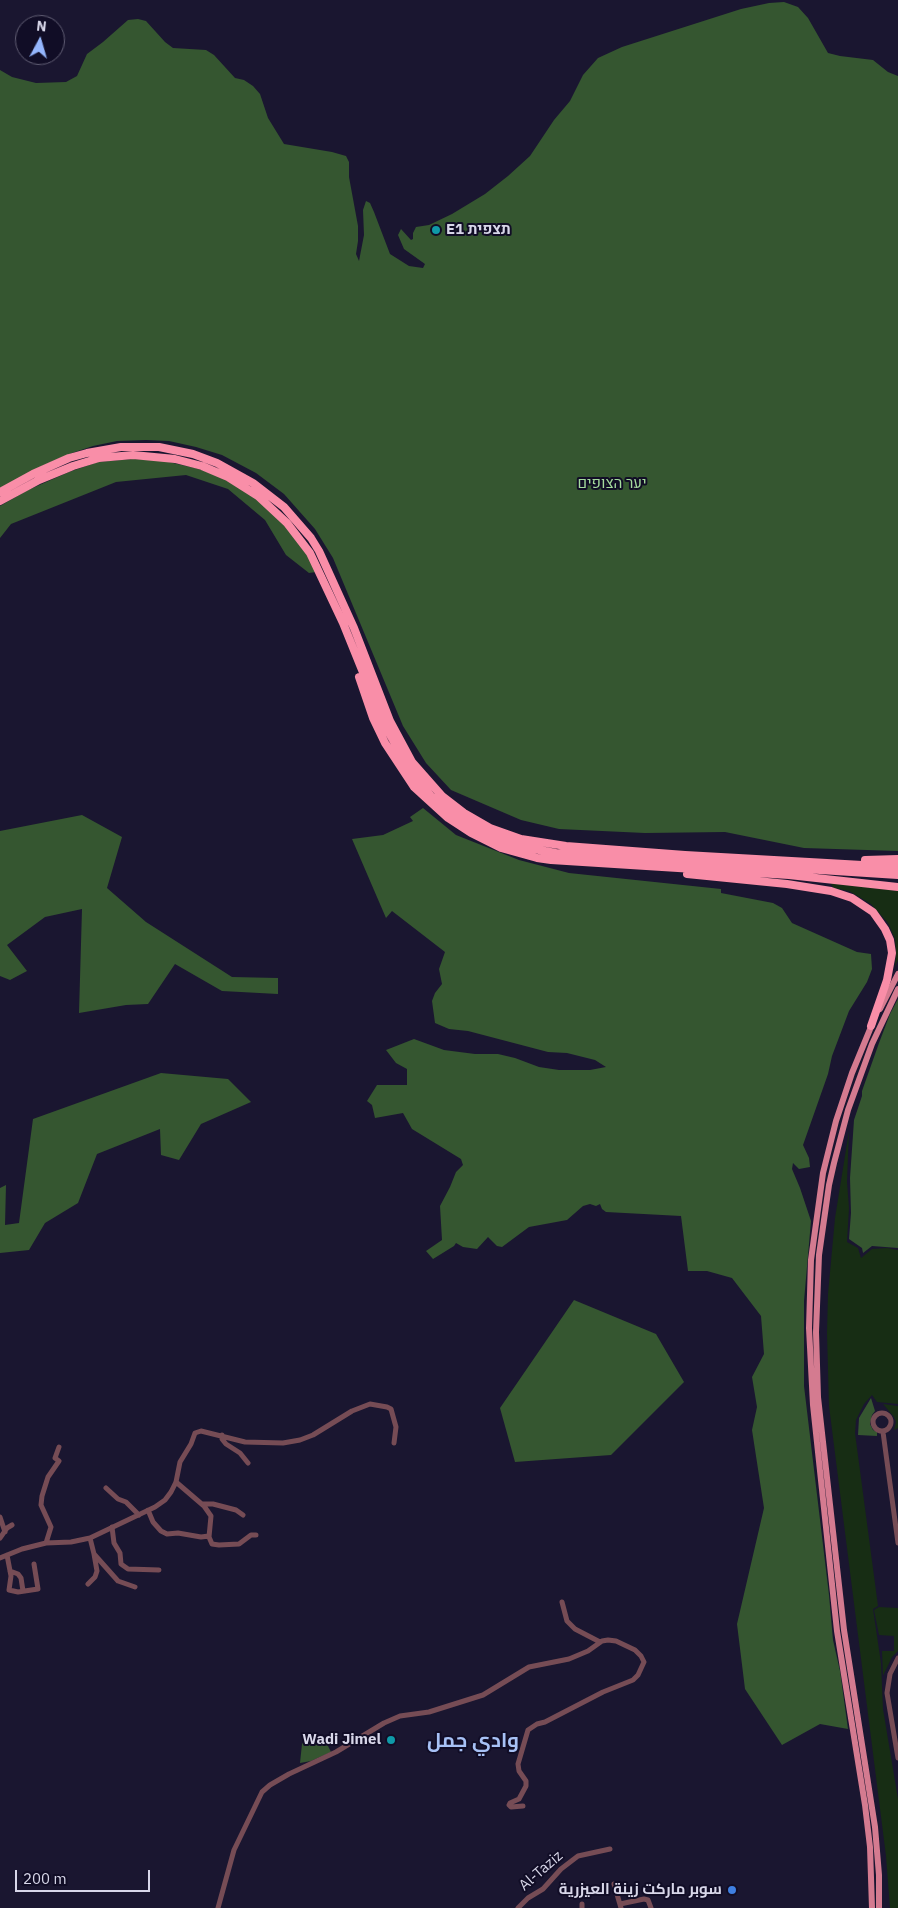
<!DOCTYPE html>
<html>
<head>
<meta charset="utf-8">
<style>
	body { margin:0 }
	#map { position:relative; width:898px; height:1908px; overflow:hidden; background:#1a1630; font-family:"IBM Plex Sans",sans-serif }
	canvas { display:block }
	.north { position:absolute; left:15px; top:15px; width:50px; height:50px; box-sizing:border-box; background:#110d26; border:1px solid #615e74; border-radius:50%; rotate:6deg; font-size:14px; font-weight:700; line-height:20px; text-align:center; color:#d8d7e9 }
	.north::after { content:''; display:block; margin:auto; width:18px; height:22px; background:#95b6fd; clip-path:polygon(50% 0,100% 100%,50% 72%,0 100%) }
	.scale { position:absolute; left:15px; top:1870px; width:135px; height:22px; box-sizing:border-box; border:2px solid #d8d7e9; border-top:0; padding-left:6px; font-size:15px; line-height:18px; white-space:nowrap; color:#d8d7e9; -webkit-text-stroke:4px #110d26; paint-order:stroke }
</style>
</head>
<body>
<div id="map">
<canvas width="898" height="1908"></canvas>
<div class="north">N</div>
<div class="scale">200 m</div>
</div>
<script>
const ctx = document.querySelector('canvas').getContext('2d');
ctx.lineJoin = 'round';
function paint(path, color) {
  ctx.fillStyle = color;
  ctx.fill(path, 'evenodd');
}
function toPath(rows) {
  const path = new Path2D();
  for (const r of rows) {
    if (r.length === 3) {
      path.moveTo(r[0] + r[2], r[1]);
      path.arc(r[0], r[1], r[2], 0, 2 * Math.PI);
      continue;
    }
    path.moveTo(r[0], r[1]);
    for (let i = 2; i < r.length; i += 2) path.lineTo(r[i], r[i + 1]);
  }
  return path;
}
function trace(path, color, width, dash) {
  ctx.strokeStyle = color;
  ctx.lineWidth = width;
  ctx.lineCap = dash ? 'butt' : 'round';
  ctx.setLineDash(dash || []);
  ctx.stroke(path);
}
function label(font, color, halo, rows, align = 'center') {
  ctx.font = font + ' "IBM Plex Sans",Cairo,Heebo,sans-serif';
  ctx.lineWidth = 4;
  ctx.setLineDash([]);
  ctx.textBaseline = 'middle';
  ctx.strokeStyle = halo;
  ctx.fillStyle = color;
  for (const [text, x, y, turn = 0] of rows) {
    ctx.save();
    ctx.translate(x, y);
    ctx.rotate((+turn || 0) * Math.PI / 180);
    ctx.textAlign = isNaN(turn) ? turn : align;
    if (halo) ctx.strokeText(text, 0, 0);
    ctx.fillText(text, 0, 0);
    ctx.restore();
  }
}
paint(toPath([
	[830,883,898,891,898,960,895,967,896,952,895,939,888,923,871,904,849,891,834,888],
	[849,1131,847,1182,849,1208,847,1242,858,1248,861,1258,872,1249,887,1248,898,1250,898,1404,877,1402,872,1395,864,1404,856,1420,855,1433,878,1606,873,1609,881,1663,883,1709,898,1799,898,1908,890,1908,886,1856,829,1406,827,1333,828,1294,835,1218],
	[883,1404,898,1406,898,1428,894,1430,896,1422,894,1417],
	[879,1607,898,1608,898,1651,892,1657,883,1676,882,1651,894,1651,894,1636,879,1635,874,1610]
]), '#172d14');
paint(toPath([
	[784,2,798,7,808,18,828,53,840,56,873,60,888,72,898,76,898,851,804,848,725,832,645,833,559,829,521,820,451,790,426,763,403,726,333,558,315,529,284,494,256,473,222,455,196,447,169,441,146,440,117,441,93,446,72,453,42,466,0,488,0,70,12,77,36,83,66,82,77,76,87,54,103,42,128,20,138,19,146,21,165,42,173,48,206,50,214,55,235,78,244,80,253,86,260,94,268,118,284,144,332,152,346,156,349,162,349,177,358,226,358,241,356,254,359,261,364,235,363,210,366,201,370,203,374,212,390,254,409,266,423,268,425,264,404,249,398,235,401,229,411,240,413,239,413,233,416,227,429,225,452,214,485,194,508,176,530,156,554,120,570,101,583,75,598,58,622,47,741,9,769,3],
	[133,459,160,460,195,468,215,474,252,495,276,514,308,553,316,572,309,573,286,555,265,520,228,489,186,475,116,482,11,524,0,538,0,506,28,490,69,472,98,462],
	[423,808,456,835,519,860,569,873,721,889,721,893,773,903,782,908,792,923,857,952,871,954,872,969,867,982,849,1011,832,1056,828,1074,803,1145,809,1158,810,1167,799,1169,793,1163,792,1169,800,1188,811,1221,804,1301,804,1386,829,1595,833,1640,840,1671,848,1729,820,1724,782,1745,745,1689,737,1624,764,1508,752,1430,757,1407,752,1377,764,1354,761,1316,732,1278,707,1271,688,1271,681,1216,606,1212,602,1209,600,1204,596,1206,590,1204,583,1206,567,1220,529,1227,502,1247,497,1246,488,1237,477,1249,463,1247,456,1243,454,1246,433,1259,426,1251,442,1240,440,1206,450,1187,456,1172,463,1165,461,1159,412,1129,403,1113,375,1118,372,1105,367,1101,377,1085,407,1085,407,1069,396,1063,386,1050,414,1039,444,1050,475,1054,498,1054,515,1058,539,1067,559,1070,590,1070,606,1067,595,1060,567,1053,548,1052,468,1031,449,1029,435,1023,432,1001,435,993,442,984,439,969,445,952,392,911,386,918,352,839,383,835,413,821,410,817],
	[82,815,122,837,107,888,146,922,232,977,278,978,278,994,222,991,175,964,148,1004,126,1005,79,1013,82,909,45,917,7,945,27,971,10,980,0,976,0,831],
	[898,999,898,1248,872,1246,863,1253,862,1248,849,1239,851,1213,850,1178,854,1120,862,1096,862,1091,879,1043,890,1014],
	[161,1073,228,1079,251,1102,201,1124,179,1160,161,1155,160,1129,97,1154,78,1203,45,1223,29,1250,0,1253,0,1188,6,1185,5,1225,19,1223,33,1119],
	[574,1300,656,1334,684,1382,611,1455,515,1462,500,1408],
	[871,1398,875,1411,872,1415,870,1424,873,1430,877,1432,877,1436,858,1435,859,1418],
	[311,1732,327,1744,331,1752,311,1761,300,1763,302,1744]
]), '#355630');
trace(toPath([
	[882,1422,9],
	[883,1432,898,1543],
	[222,1435,222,1439,226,1444,240,1453,248,1463],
	[176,1482,204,1506,211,1516,209,1537,212,1544,219,1545,239,1544,251,1535,256,1535],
	[106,1488,118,1499,126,1502,139,1515],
	[202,1504,213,1504,236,1510,243,1515],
	[148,1510,153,1522,161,1531,167,1534,178,1533,201,1537,209,1536],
	[0,1517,5,1532],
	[112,1527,114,1543,120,1553,121,1564,128,1569,159,1570],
	[0,1538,7,1528,12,1525],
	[90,1538,94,1554,118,1581,135,1587],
	[46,1543,51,1527,41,1505,42,1496,48,1477,59,1461,55,1458,59,1447],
	[7,1555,11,1576,9,1590,18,1592,38,1589,34,1564],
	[0,1558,22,1549,46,1543,71,1542,90,1538,155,1507,165,1500,171,1492,176,1482,180,1462,191,1444,195,1433,201,1431,245,1442,283,1443,300,1440,313,1435,352,1411,370,1404,387,1407,391,1409,396,1427,394,1443],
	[10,1571,18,1574,21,1578,23,1591],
	[88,1584,95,1577,97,1571,94,1554],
	[562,1602,567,1621,575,1629,600,1642],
	[898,1658,890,1674,887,1693,898,1758],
	[614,1884,621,1908],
	[582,1904,582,1908],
	[620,1904,644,1899,648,1900,651,1908],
	[218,1908,234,1850,262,1792,270,1785,289,1774,336,1752,384,1723,400,1716,429,1712,483,1695,529,1667,569,1659,588,1651,602,1641,608,1640,616,1641,635,1650,641,1656,644,1662,638,1675,633,1680,603,1692,545,1722,537,1724,528,1730,518,1764,519,1771,526,1781,526,1786,519,1799,510,1803,509,1805,511,1807,523,1806],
	[518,1908,528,1898,543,1889,561,1869,578,1856,610,1849]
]), '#764c55', 5);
trace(toPath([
	[880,1009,898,974],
	[872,1908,870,1847,865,1805,837,1631,813,1405,809,1328,811,1260,823,1173,836,1121,852,1073,873,1022],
	[879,1908,879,1875,875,1827,844,1630,818,1397,816,1332,819,1255,829,1185,834,1163,848,1110,872,1044,898,989]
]), '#d47b90', 6);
trace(toPath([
	[0,492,33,474,69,458,87,453,121,447,159,447,193,454,217,463,253,483,284,507,311,538,319,551,354,628,390,721,412,762,442,796,464,813,490,828,521,839,566,846,685,855,898,867],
	[0,501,39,480,73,466,99,458,133,455,175,459,202,466,228,477,258,496,287,523,310,553,343,623,383,722,409,769,431,796,452,813,475,828,501,840,528,848,556,853,898,875],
	[359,677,373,718,385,743,414,787,448,818,471,833,501,848,537,858,551,860,789,875,898,887],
	[865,860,898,859],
	[687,874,787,884,831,891,852,898,873,912,885,929,890,940,892,953,887,980,871,1026]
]), '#f98ea8', 8);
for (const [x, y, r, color] of [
	[436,230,5,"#0f9aa8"],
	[391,1740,5,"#0f9aa8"],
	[732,1890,5,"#3f7fe0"]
]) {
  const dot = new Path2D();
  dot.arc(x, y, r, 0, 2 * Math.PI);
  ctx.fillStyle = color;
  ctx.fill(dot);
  trace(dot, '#110d26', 2);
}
label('bold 15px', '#d8d7e9', '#110d26', [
	["E1 תצפית",446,230,"left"],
	["Wadi Jimel",381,1740],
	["سوبر ماركت زينة العيزرية",722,1890]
], 'right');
label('15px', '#a5db9d', '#110d26', [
	["יער הצופים",612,484]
]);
label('15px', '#d8d7e9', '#110d26', [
	["Al-Taziz",541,1871,-41]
]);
label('bold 20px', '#a7c1f5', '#110d26', [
	["وادي جمل",473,1741]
]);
</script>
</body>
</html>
